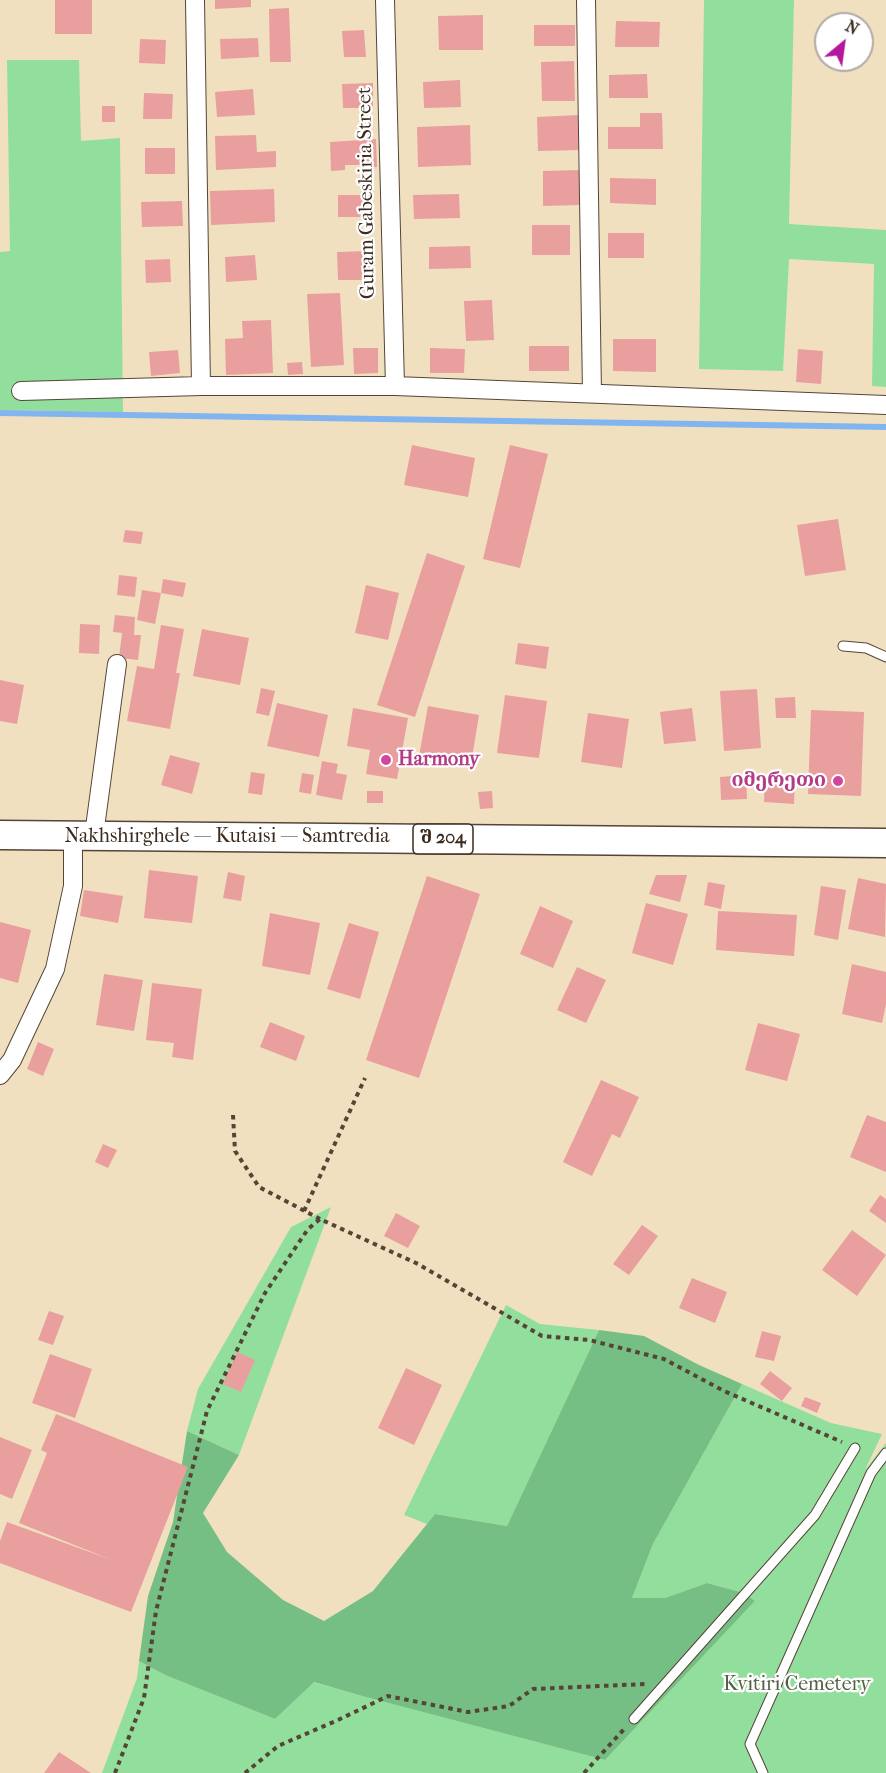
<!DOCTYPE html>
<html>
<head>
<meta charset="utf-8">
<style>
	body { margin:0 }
	#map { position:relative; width:886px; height:1773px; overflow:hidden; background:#f0e0c0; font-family:"IM FELL French Canon",serif }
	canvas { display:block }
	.north { position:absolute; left:814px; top:12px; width:60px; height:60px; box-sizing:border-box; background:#fff; border:2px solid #b1aaa5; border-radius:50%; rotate:29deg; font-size:16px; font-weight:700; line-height:24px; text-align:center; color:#3b2a1e }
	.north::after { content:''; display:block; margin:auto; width:21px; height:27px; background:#b5179e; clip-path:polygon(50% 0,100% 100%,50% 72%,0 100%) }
</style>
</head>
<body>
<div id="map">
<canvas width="886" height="1773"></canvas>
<div class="north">N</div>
</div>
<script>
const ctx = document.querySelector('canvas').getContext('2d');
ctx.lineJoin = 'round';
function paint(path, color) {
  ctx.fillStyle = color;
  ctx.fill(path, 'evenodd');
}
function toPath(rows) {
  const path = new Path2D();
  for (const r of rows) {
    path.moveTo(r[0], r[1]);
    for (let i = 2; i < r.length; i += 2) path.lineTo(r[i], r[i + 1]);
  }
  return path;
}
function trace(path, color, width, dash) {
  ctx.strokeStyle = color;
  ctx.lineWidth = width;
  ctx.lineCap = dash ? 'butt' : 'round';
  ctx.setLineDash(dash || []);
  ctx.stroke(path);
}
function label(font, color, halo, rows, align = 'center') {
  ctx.font = font + ' "IM FELL French Canon","Noto Serif Georgian",serif';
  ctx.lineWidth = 4.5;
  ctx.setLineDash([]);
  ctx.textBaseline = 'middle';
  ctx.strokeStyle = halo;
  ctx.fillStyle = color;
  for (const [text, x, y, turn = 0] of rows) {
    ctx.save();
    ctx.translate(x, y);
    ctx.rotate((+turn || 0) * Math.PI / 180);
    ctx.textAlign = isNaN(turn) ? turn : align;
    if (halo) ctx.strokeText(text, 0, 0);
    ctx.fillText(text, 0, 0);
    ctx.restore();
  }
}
paint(toPath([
	[704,0,794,0,789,224,886,230,886,387,872,386,874,264,789,259,783,371,699,369],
	[7,60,79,60,81,141,120,138,123,412,0,410,0,252,10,251],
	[331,1207,239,1455,187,1431,198,1389,291,1227],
	[506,1305,540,1324,599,1330,507,1526,435,1514,427,1524,404,1515],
	[742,1384,831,1423,882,1434,865,1470,886,1443,886,1773,102,1773,137,1678,139,1661,165,1675,275,1719,313,1682,362,1696,605,1760,755,1601,744,1593,707,1583,665,1598,632,1598,653,1544]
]), '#92df9d');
paint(toPath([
	[599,1330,644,1336,699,1365,742,1384,653,1544,632,1598,665,1598,707,1583,744,1593,755,1601,605,1760,362,1696,314,1682,275,1719,165,1675,139,1661,148,1596,173,1522,187,1431,239,1455,203,1513,227,1552,283,1600,324,1621,373,1591,435,1514,507,1526]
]), '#75be84');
trace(toPath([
	[0,413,886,427]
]), '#82b5ef', 6);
paint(toPath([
	[55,0,92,0,92,34,55,34],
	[215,0,251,0,251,7,215,9],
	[289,8,291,62,270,62,269,9],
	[483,15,483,50,439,50,438,16],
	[616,21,660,22,659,47,615,47],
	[534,25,575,25,575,46,534,46],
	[364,30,366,57,344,57,342,31],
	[258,38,259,57,221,59,220,39],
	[140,39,166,40,165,64,139,63],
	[574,61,575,101,542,101,541,62],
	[647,74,648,98,609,98,609,75],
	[460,80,461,107,424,108,423,82],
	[373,83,373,108,343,108,342,84],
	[253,89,255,115,217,117,215,92],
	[144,93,173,94,172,119,143,119],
	[102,106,115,106,115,122,102,122],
	[640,113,662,113,663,149,608,149,608,127,640,127],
	[578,115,580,150,538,151,537,117],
	[470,125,471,165,418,167,417,127],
	[256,135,257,152,276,151,276,167,216,170,215,136],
	[376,139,377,167,361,168,361,165,345,165,345,170,331,171,330,142],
	[145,148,175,148,175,174,145,174],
	[580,170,581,205,543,206,543,171],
	[610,178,656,179,656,205,610,203],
	[274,189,275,222,211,225,210,191],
	[459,194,460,218,414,219,413,195],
	[338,195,372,195,372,217,338,217],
	[182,201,183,226,142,227,141,202],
	[532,225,570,225,570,255,532,255],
	[608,233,644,233,644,258,608,258],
	[470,246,471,268,429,269,429,247],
	[369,251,370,280,338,280,337,252],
	[255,255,257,280,226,282,225,257],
	[170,259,171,282,146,283,145,260],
	[340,293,344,365,311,367,307,294],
	[492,300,494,340,466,341,464,301],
	[271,320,273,373,226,375,225,339,243,338,242,321],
	[613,339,656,339,656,372,613,371],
	[529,346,569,346,569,371,529,371],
	[353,348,378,348,378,373,354,374],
	[430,348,465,349,464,373,430,373],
	[798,349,823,351,821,384,796,382],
	[178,350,180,373,151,376,149,352],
	[302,362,303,374,288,375,287,363],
	[412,445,475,458,468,497,404,485],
	[510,445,548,454,520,568,483,559],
	[838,519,846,570,805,576,797,525],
	[125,530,143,532,141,544,123,542],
	[427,553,465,566,415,717,377,705],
	[119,575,137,577,135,597,117,595],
	[163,579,186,583,183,597,161,593],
	[366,585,399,593,388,640,355,633],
	[142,590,161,593,155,624,137,620],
	[115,615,135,617,134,635,141,635,138,660,119,658,122,633,113,632],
	[80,624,100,625,99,654,79,653],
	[161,625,184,629,176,673,180,673,170,729,127,721,137,666,154,669],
	[202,629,249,638,240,685,193,676],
	[518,643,549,647,546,669,515,664],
	[0,680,24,685,17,724,0,721],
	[261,688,275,691,269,716,256,713],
	[757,689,761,748,724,751,720,691],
	[505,695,547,701,539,758,497,753],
	[795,697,796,718,776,718,775,698],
	[277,703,328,715,319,757,267,746],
	[428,706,479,715,471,764,419,756],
	[353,708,408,718,397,779,366,774,370,750,347,746],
	[692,708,696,741,664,744,660,712],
	[811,710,864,712,861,796,808,794],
	[588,713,629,719,622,768,581,762],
	[170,755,200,763,192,794,161,785],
	[322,761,338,764,336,773,347,775,342,800,316,795],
	[251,772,265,774,262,795,248,793],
	[302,773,314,775,311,794,299,792],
	[746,775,747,799,721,800,720,777],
	[765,776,795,778,794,804,764,802],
	[367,791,383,791,383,803,367,803],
	[492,791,493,808,480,809,478,792],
	[149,870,198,876,192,923,144,918],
	[228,872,245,876,241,901,223,898],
	[656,875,687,875,680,902,649,894],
	[427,876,480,894,419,1078,366,1060],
	[858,878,886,884,885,937,848,929],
	[708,882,725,885,721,909,704,905],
	[821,886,846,890,838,940,814,935],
	[84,890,123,896,118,923,80,916],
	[646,903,688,914,673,965,632,953],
	[540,906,573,921,553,968,520,954],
	[718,911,797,915,794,956,716,950],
	[270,913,320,923,310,975,262,966],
	[0,922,31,930,18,983,0,978],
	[349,923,379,932,360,999,327,989],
	[852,964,886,972,886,1004,882,1023,842,1014],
	[577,967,606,980,586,1023,557,1010],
	[104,974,143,980,134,1031,96,1025],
	[152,983,202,989,193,1060,172,1057,174,1043,146,1040],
	[270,1022,305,1036,296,1061,260,1047],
	[758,1023,800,1034,787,1081,745,1070],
	[38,1042,54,1049,43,1076,27,1069],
	[601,1080,639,1097,620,1138,612,1134,592,1176,563,1162],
	[867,1115,886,1122,886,1172,850,1157],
	[103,1144,117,1150,108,1168,95,1162],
	[880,1195,886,1199,886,1223,869,1211],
	[396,1213,420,1226,408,1248,384,1236],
	[642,1225,658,1236,629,1275,613,1264],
	[852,1230,886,1255,857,1296,822,1270],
	[692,1278,727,1292,715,1323,679,1308],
	[49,1311,64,1316,53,1345,38,1340],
	[762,1331,781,1336,774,1361,755,1357],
	[237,1352,255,1360,241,1392,223,1384],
	[50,1354,92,1369,75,1418,32,1403],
	[406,1368,442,1385,414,1445,378,1428],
	[770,1371,792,1388,782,1401,760,1384],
	[805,1397,821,1403,817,1413,801,1406],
	[56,1414,188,1467,131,1612,0,1563,0,1541,7,1522,112,1560,19,1523,47,1453,41,1450],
	[0,1437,32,1450,12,1499,0,1494],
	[59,1752,91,1773,44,1773]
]), '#e99f9d');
const lane = toPath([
	[843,646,866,648,886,657],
	[634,1719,815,1515,855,1448],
	[763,1773,750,1744,871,1473,886,1453]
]);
const street = toPath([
	[195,0,201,386],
	[385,0,395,386],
	[586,0,592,393],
	[21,391,201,386,395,386,886,405],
	[94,835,117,664],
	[0,1075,12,1060,55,969,73,886,73,835]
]);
const primary = toPath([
	[0,835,886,843]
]);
trace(lane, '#564536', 11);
trace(street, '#564536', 20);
trace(primary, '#564536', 31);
trace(toPath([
	[233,1115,235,1151,259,1187,320,1219],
	[304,1211,365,1078],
	[115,1773,144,1698,156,1611,207,1411,265,1293,308,1229,320,1219,418,1264,542,1336,589,1340,664,1359,724,1391,842,1442],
	[245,1773,278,1746,338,1720,388,1696,468,1712,509,1706,533,1689,646,1684],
	[584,1773,626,1727]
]), '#564536', 4, [4.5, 4.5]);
trace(lane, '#fff', 9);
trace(street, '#fff', 18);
trace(primary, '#fff', 28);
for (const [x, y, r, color] of [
	[386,760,6,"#d1479c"],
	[838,781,6,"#d1479c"]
]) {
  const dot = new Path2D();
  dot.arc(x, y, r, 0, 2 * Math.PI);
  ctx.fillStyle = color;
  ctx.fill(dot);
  trace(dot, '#fff', 2);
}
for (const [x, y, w] of [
	[443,839,60]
]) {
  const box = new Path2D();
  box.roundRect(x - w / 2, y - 15, w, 30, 4.5);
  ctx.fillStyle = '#fff';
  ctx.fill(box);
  trace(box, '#3b2a1e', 1.5);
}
label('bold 18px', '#3b2a1e', null, [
	["შ 204",443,839]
]);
label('20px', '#3b2a1e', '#fff', [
	["Guram Gabeskiria Street",367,193,-91],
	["Nakhshirghele — Kutaisi — Samtredia",227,837]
]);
label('bold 20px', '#b23c85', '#fff', [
	["Harmony",398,760],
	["იმერეთი",826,781,"right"]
], 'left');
label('20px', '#556044', '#fff', [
	["Kvitiri Cemetery",797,1685]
]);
</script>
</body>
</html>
